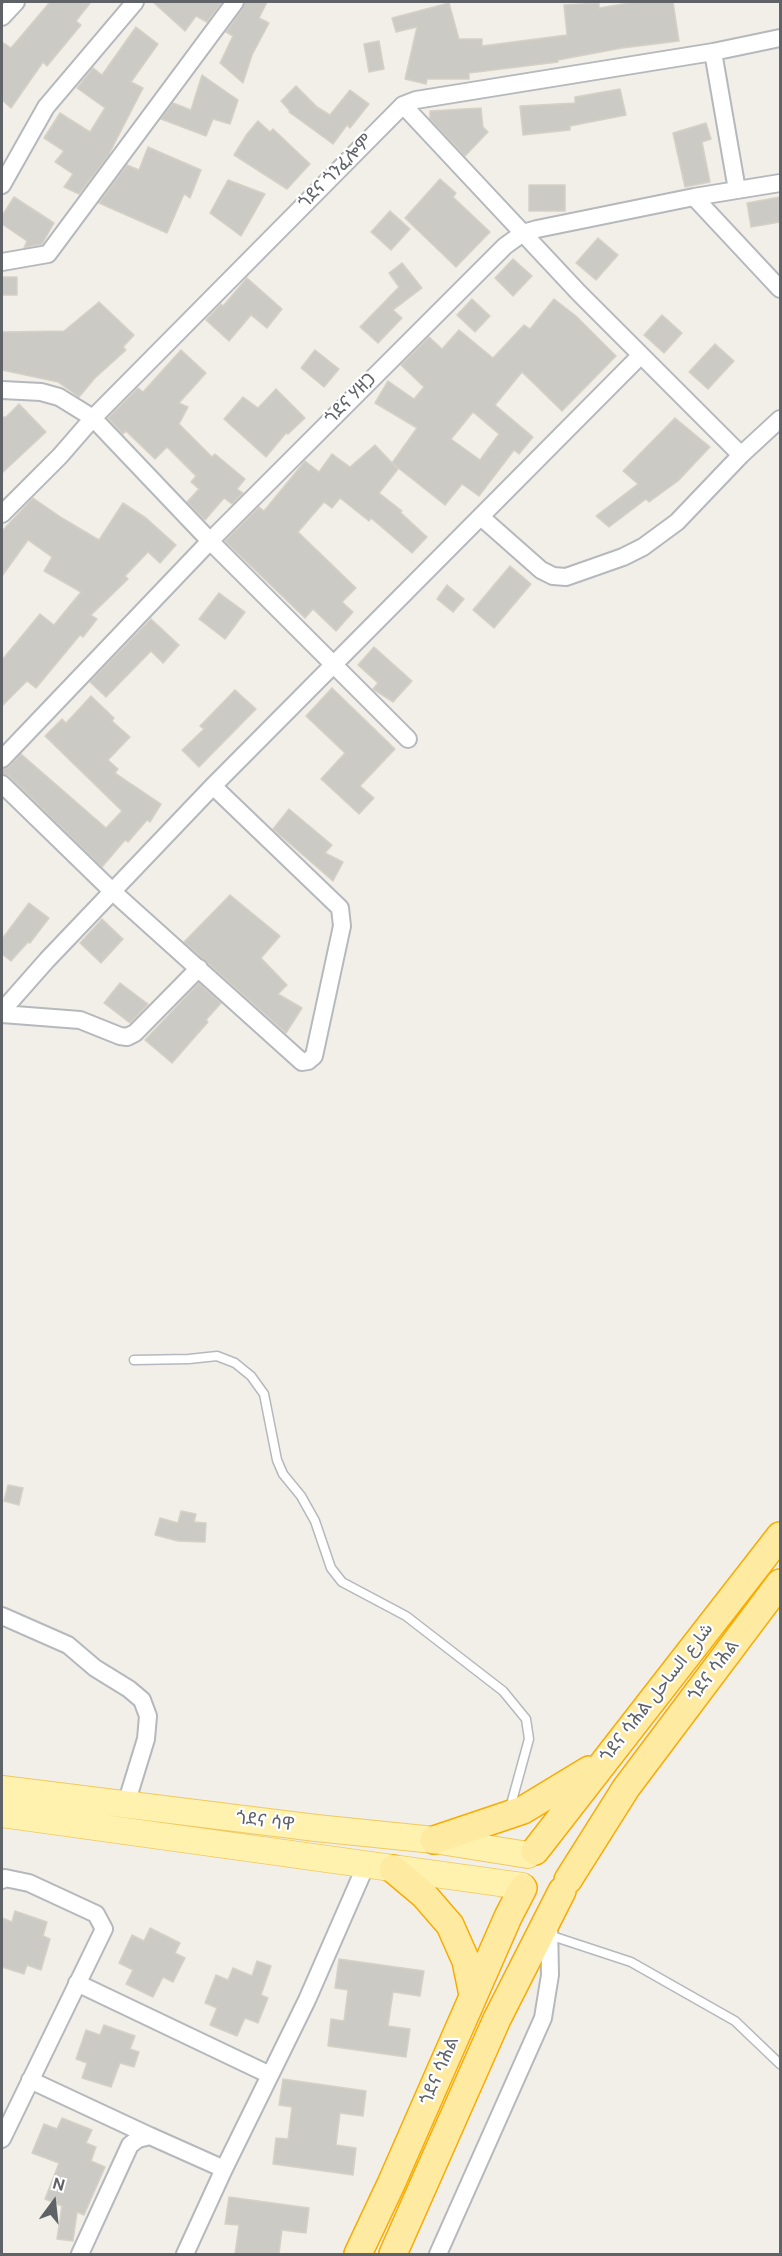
<!DOCTYPE html>
<html>
<head>
<meta charset="utf-8">
<style>
	body { margin:0 }
	#map { position:relative; width:782px; height:2256px; overflow:hidden; background:#f1efe8; font-family:"DM Sans",sans-serif }
	canvas { display:block }
	.frame { position:absolute; inset:0; border:3px solid #5f6368; pointer-events:none }
	.north { position:absolute; left:24px; top:2172px; width:60px; height:60px; -webkit-text-stroke:4px #fff; paint-order:stroke; rotate:15deg; font-size:16px; font-weight:700; line-height:24px; text-align:center; color:#5f6368 }
	.north::after { content:''; display:block; margin:auto; width:21px; height:27px; background:#5f6368; clip-path:polygon(50% 0,100% 100%,50% 72%,0 100%) }
</style>
</head>
<body>
<div id="map">
<canvas width="782" height="2256"></canvas>
<div class="frame"></div>
<div class="north">N</div>
</div>
<script>
const ctx = document.querySelector('canvas').getContext('2d');
ctx.lineJoin = 'round';
function paint(path, color) {
  ctx.fillStyle = color;
  ctx.fill(path, 'evenodd');
}
function toPath(rows) {
  const path = new Path2D();
  for (const r of rows) {
    path.moveTo(r[0], r[1]);
    for (let i = 2; i < r.length; i += 2) path.lineTo(r[i], r[i + 1]);
  }
  return path;
}
function trace(path, color, width, dash) {
  ctx.strokeStyle = color;
  ctx.lineWidth = width;
  ctx.lineCap = dash ? 'butt' : 'round';
  ctx.setLineDash(dash || []);
  ctx.stroke(path);
}
function label(font, color, halo, rows, align = 'center') {
  ctx.font = font + ' "DM Sans",Vazirmatn,"Noto Sans Ethiopic",sans-serif';
  ctx.lineWidth = 4.5;
  ctx.setLineDash([]);
  ctx.textBaseline = 'middle';
  ctx.strokeStyle = halo;
  ctx.fillStyle = color;
  for (const [text, x, y, turn = 0] of rows) {
    ctx.save();
    ctx.translate(x, y);
    ctx.rotate((+turn || 0) * Math.PI / 180);
    ctx.textAlign = isNaN(turn) ? turn : align;
    if (halo) ctx.strokeText(text, 0, 0);
    ctx.fillText(text, 0, 0);
    ctx.restore();
  }
}
const building = toPath([
	[50,2,91,2,76,21,81,25,47,66,43,62,11,108,2,100,2,42,11,48,50,2],
	[153,2,222,2,207,22,196,16,185,31,153,2],
	[245,2,267,2,259,18,269,23,252,55,243,83,220,63,233,36,226,32,243,8,245,2],
	[635,2,673,2,679,41,622,48,558,60,558,62,469,73,469,79,427,79,426,84,405,79,417,27,396,32,392,18,449,3,459,39,482,39,482,46,567,35,564,5,599,3,599,8,635,2],
	[136,27,158,44,131,82,143,88,108,156,79,194,64,187,73,174,55,162,64,151,44,138,60,113,90,132,105,108,77,88,93,68,102,75,136,27],
	[379,41,384,69,369,72,364,44,379,41],
	[202,75,238,100,230,124,213,119,206,136,161,119,173,103,191,110,202,75],
	[296,86,317,107,330,115,350,90,369,104,350,128,347,125,333,144,289,112,290,111,281,101,296,86],
	[620,89,626,115,570,126,570,130,523,135,520,106,575,103,575,97,620,89],
	[481,108,483,127,488,132,465,156,430,119,430,111,481,108],
	[258,121,270,132,273,129,310,164,287,189,234,155,247,134,258,121],
	[706,123,711,139,702,142,710,182,685,187,673,133,706,123],
	[148,147,201,170,190,198,184,194,167,233,99,203,127,165,139,170,148,147],
	[440,179,456,193,453,197,490,232,456,267,405,218,440,179],
	[228,180,265,194,241,236,210,213,228,180],
	[529,185,565,185,565,211,529,211,529,185],
	[14,197,54,223,42,244,24,248,27,241,2,224,2,216,14,197],
	[780,197,780,222,751,227,747,203,780,197],
	[390,211,410,229,391,250,371,232,390,211],
	[598,238,618,255,596,280,576,263,598,238],
	[513,259,532,276,513,296,495,278,513,259],
	[402,263,422,288,393,310,402,318,378,343,360,327,399,287,389,273,402,263],
	[2,277,17,277,17,295,2,295,2,277],
	[247,278,282,309,267,328,251,315,229,341,206,320,221,304,223,306,247,278],
	[472,299,490,316,475,332,457,315,472,299],
	[554,299,576,316,616,356,562,411,522,372,495,405,533,437,519,454,514,450,479,496,462,484,445,505,392,463,417,428,375,403,388,381,414,399,424,387,401,365,429,337,442,349,459,330,493,358,524,325,530,329,554,299],
	[473,412,499,434,480,460,451,439,473,412],
	[99,302,134,335,123,347,126,350,95,378,79,397,58,382,2,370,2,332,64,331,99,302],
	[662,315,682,333,664,353,644,335,662,315],
	[715,344,734,361,708,389,689,372,715,344],
	[181,350,206,373,179,403,188,407,179,424,212,457,215,454,245,479,237,489,243,493,232,504,224,498,205,520,187,502,199,489,191,482,196,476,167,447,155,459,126,431,123,434,108,418,138,388,143,392,181,350],
	[315,350,339,369,324,387,301,368,315,350],
	[276,389,305,418,288,434,286,433,266,457,224,419,243,397,258,408,276,389],
	[19,404,46,432,2,473,2,417,6,417,19,404],
	[675,418,710,447,678,481,649,502,646,499,609,527,596,516,638,484,623,471,675,418],
	[375,445,398,469,379,493,402,511,400,512,427,537,412,553,371,518,369,521,340,498,332,508,324,502,298,532,356,588,342,602,353,612,336,631,313,609,305,618,225,541,259,507,264,511,305,461,319,472,332,454,350,467,375,445],
	[33,498,62,518,99,540,123,503,146,518,176,545,160,563,148,552,125,576,128,579,91,615,97,619,83,637,80,635,36,688,27,681,2,706,2,660,40,614,54,625,81,592,44,571,52,557,28,540,2,576,2,531,33,498],
	[510,566,531,584,494,628,473,610,510,566],
	[447,585,464,599,453,612,437,599,447,585],
	[219,593,245,612,225,639,199,619,219,593],
	[151,619,179,645,163,663,151,651,106,697,90,682,151,619],
	[374,647,412,681,393,702,373,689,378,683,358,665,374,647],
	[332,688,395,749,360,786,374,798,359,814,321,779,345,753,306,716,332,688],
	[235,690,256,709,199,767,182,750,204,729,200,726,235,690],
	[91,696,114,718,112,721,130,737,108,760,118,769,115,773,161,804,150,822,147,820,128,842,125,840,102,867,9,776,2,774,2,769,9,767,21,754,106,828,122,811,45,736,62,719,66,723,91,696],
	[289,809,332,845,325,853,343,862,333,881,273,829,289,809],
	[230,895,280,936,261,958,287,985,278,994,302,1008,286,1033,184,942,230,895],
	[29,903,49,918,30,943,28,942,11,961,2,954,2,939,29,903],
	[102,919,123,939,101,963,80,943,102,919],
	[120,983,148,1004,130,1023,104,1003,120,983],
	[199,983,221,1003,206,1020,208,1022,172,1063,145,1040,199,983],
	[8,1485,23,1488,19,1505,4,1501,8,1485],
	[181,1511,196,1514,194,1522,206,1523,205,1542,178,1541,155,1535,160,1518,178,1523,181,1511],
	[15,1911,47,1922,43,1936,50,1939,41,1970,27,1965,24,1974,2,1967,2,1918,12,1922,15,1911],
	[150,1928,180,1943,175,1953,185,1958,173,1982,163,1977,153,1997,126,1984,133,1970,119,1963,132,1935,144,1941,150,1928],
	[339,1959,424,1971,420,1996,393,1992,388,2026,410,2029,406,2057,328,2046,331,2019,344,2021,348,1990,335,1988,339,1959],
	[257,1961,271,1966,261,1995,268,1998,258,2023,245,2018,237,2036,210,2025,217,2008,205,2003,216,1975,228,1980,233,1968,252,1976,257,1961],
	[104,2025,135,2036,130,2049,139,2052,134,2067,120,2063,111,2087,82,2078,87,2063,76,2059,86,2030,100,2035,104,2025],
	[283,2079,366,2091,363,2116,340,2113,336,2145,356,2148,353,2175,273,2164,276,2138,288,2139,292,2107,279,2105,283,2079],
	[62,2118,92,2130,86,2143,96,2147,91,2161,105,2167,84,2215,77,2212,73,2241,57,2239,62,2206,45,2199,59,2163,32,2153,44,2124,57,2129,62,2118],
	[229,2197,309,2208,306,2233,282,2230,279,2254,235,2254,239,2225,225,2224,229,2197]
]);
paint(building, '#cccac5');
trace(building, '#d6d1c6', 1.5);
const service = toPath([
	[134,1360,189,1359,217,1356,235,1363,251,1376,264,1394,277,1460,283,1474,301,1496,315,1521,331,1568,342,1582,406,1616,503,1691,526,1719,529,1739,510,1808],
	[549,1935,631,1962,735,2021,780,2064]
]);
const minor = toPath([
	[2,17,16,2],
	[713,52,737,190],
	[403,105,579,293,741,455],
	[2,185,46,107,135,2],
	[694,197,780,289],
	[2,262,48,254,235,2],
	[2,390,41,392,59,397,93,418,210,541,408,739],
	[2,514,60,456,93,418,403,105,416,100,713,52,780,38],
	[481,517,541,570,553,576,566,577,623,557,643,547,677,522,741,455,780,419],
	[2,759,210,541,505,246,523,233,537,229,694,197,780,183],
	[2,784,112,891,302,1062,308,1061,314,1056,342,926,340,908,213,786],
	[2,1011,47,960,213,786,641,355],
	[2,1014,80,1020,120,1036,127,1037,135,1033,199,968],
	[2,1616,68,1645,95,1668,129,1689,142,1700,148,1716,146,1739,126,1804],
	[2,1880,5,1878,29,1883,96,1914,104,1929,2,2139],
	[77,1983,270,2075],
	[30,2080,150,2136],
	[80,2254,130,2145,138,2139,150,2136,224,2169],
	[185,2254,224,2169,307,2000,366,1865],
	[438,2254,543,2018,550,1975,549,1923]
]);
const primary = toPath([
	[2,1789,316,1828,434,1840,528,1855],
	[2,1814,522,1886]
]);
const trunk = toPath([
	[434,1840,523,1810,589,1770],
	[535,1851,780,1536],
	[393,1869,424,1895,450,1925,466,1961,473,1995],
	[568,1880,626,1788,780,1583],
	[358,2254,391,2184,508,1917,523,1888],
	[393,2254,497,2019,562,1891]
]);
trace(service, '#b5b8bc', 11);
trace(minor, '#b5b8bc', 20);
trace(primary, '#f2c960', 28);
trace(trunk, '#f9ab00', 30);
trace(service, '#fff', 8);
trace(minor, '#fff', 16);
trace(primary, '#fff2af', 26);
trace(trunk, '#feeaa1', 27);
label('18px', '#5f6368', '#fff', [
	["ጎደና ጎንፈሎም",336,172,-45],
	["ጎደና ሃዘጋ",351,399,-45],
	["ጎደና ሳሕል",714,1671,-53],
	["ጎደና ሳሕል شارع الساحل",657,1693,-52],
	["ጎደና ሳዋ",265,1822,7],
	["ጎደና ሳሕል",440,2071,-67]
]);
</script>
</body>
</html>
